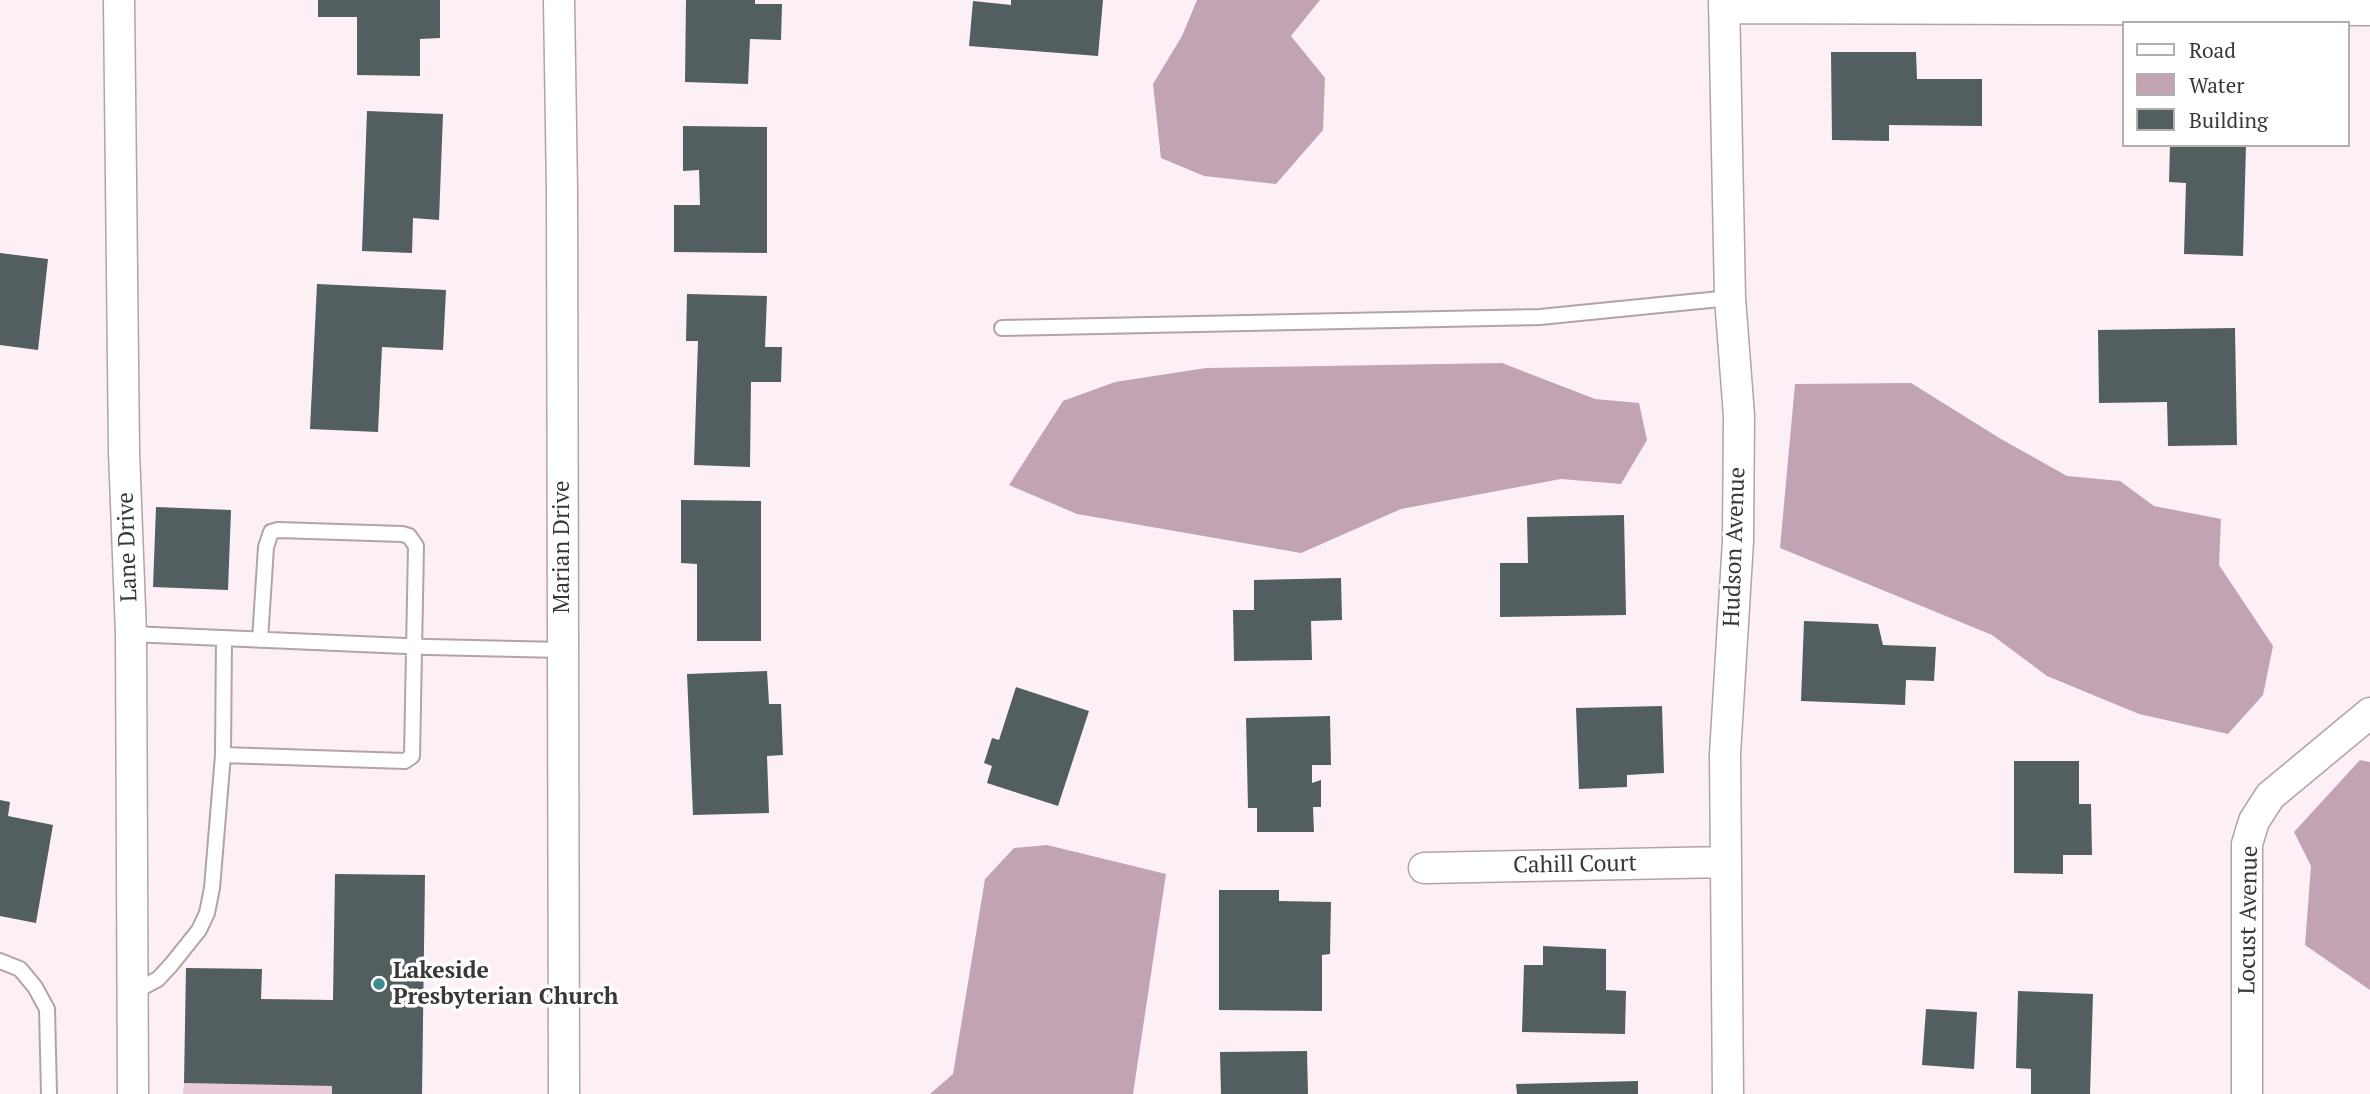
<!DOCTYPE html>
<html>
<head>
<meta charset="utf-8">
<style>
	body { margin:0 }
	#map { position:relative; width:2370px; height:1094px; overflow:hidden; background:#fceff6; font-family:"PT Serif",serif }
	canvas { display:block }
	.legend { position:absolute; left:2122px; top:21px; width:228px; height:126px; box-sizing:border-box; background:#fff; border:2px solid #b1afaf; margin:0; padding:9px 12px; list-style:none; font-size:21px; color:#3b3638 }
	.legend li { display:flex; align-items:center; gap:14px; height:35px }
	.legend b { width:35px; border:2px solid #b1afaf }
</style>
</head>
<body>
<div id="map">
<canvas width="2370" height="1094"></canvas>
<ul class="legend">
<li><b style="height:9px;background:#fff"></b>Road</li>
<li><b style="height:19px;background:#c2a3b3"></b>Water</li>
<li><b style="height:19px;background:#525e60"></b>Building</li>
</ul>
</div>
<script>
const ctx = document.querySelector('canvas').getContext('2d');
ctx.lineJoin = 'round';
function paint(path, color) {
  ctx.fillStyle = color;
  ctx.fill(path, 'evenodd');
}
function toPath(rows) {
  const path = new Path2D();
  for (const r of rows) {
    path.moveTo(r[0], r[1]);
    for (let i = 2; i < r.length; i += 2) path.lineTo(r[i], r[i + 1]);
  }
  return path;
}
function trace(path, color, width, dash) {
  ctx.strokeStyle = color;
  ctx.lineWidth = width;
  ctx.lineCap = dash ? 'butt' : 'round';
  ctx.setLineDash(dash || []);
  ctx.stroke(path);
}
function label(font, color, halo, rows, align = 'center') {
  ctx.font = font + ' "PT Serif",serif';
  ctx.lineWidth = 7;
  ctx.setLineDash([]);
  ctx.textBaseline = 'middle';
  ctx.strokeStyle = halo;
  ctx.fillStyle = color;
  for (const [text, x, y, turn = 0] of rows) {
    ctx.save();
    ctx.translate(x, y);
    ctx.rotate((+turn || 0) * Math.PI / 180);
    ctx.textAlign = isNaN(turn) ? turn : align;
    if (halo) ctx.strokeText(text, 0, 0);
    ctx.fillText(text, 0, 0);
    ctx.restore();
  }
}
paint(toPath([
	[184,1083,332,1086,332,1094,183,1094]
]), '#e9cbda');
paint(toPath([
	[1197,0,1320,0,1291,36,1325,78,1323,130,1276,184,1204,176,1161,158,1153,84,1182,36],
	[1502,363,1595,399,1639,403,1647,440,1621,484,1561,479,1401,509,1301,553,1077,514,1009,485,1063,401,1115,382,1206,368],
	[1911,383,2001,439,2067,476,2120,481,2154,506,2221,519,2219,565,2273,646,2263,695,2228,734,2139,714,2047,676,1992,635,1780,548,1795,384],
	[2360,760,2370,762,2370,990,2305,945,2311,866,2294,832],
	[1047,845,1166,874,1133,1094,930,1094,953,1074,985,879,1014,848]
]), '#c2a3b3');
paint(toPath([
	[318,0,440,0,440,38,420,39,420,76,357,75,357,17,318,17],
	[686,0,755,0,755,4,782,4,781,40,750,39,748,84,685,82],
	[1011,0,1103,0,1098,56,969,46,973,1,1011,5],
	[1831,52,1916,52,1917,79,1982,79,1982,126,1889,125,1889,141,1832,140],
	[367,111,443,114,439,220,413,218,412,253,362,251],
	[683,126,767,127,767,253,674,252,674,205,700,205,699,170,683,171],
	[2170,145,2246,145,2243,256,2184,254,2186,183,2169,182],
	[0,253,48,259,38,350,0,345],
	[317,284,446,290,443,350,382,347,378,432,310,429],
	[687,294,767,296,765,347,782,347,781,382,751,382,750,467,694,465,698,341,686,341],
	[2235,328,2237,445,2168,446,2167,402,2099,403,2098,330],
	[681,500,761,501,761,641,697,641,697,564,681,563],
	[156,507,231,510,228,590,153,587],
	[1624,515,1626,615,1500,617,1500,563,1528,563,1527,517],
	[1341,578,1342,620,1311,621,1312,660,1234,661,1233,610,1254,610,1254,580],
	[1804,621,1878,624,1883,645,1936,647,1934,681,1906,680,1905,705,1801,701],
	[767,671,769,704,781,704,783,755,767,756,769,813,693,815,687,674],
	[1016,687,1089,711,1058,806,987,783,992,766,984,763,992,738,999,740],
	[1662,706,1664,773,1627,775,1627,787,1579,789,1576,708],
	[1330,716,1331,765,1312,765,1312,783,1321,780,1321,807,1313,807,1314,832,1257,832,1257,808,1248,808,1246,718],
	[2014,761,2079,761,2079,804,2091,804,2092,855,2063,855,2063,874,2014,873],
	[0,800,10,802,8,816,53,825,36,923,0,916],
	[335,874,425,875,422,1094,332,1094,332,1086,184,1083,186,968,262,969,261,999,333,1000],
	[1219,890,1279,890,1279,901,1331,902,1330,954,1322,955,1322,1011,1219,1010],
	[1543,946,1606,949,1606,990,1626,991,1625,1034,1522,1032,1524,965,1543,965],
	[2018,991,2093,994,2090,1094,2031,1094,2031,1069,2016,1068],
	[1926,1009,1977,1012,1974,1069,1922,1065],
	[1307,1051,1308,1094,1221,1094,1220,1052],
	[1638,1081,1638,1094,1517,1094,1516,1084]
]), '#525e60');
const service = toPath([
	[1002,328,1540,317,1730,298],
	[131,634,428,647,562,650],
	[224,639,223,755,405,761,412,756,416,546,409,536,402,534,278,530,271,532,266,547,260,640],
	[0,961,20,969,35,987,47,1009,49,1094],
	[132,993,158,979,171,965,199,930,207,913,212,888,223,755]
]);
const minor = toPath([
	[119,0,124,452,131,634,133,1094],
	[559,0,562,191,564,1094],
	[1724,0,1730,298,1739,416,1738,541,1725,754,1728,1094],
	[1724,8,2370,10],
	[1424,868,1726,862],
	[2247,1094,2247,844,2254,821,2270,796,2370,713]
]);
trace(service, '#b0a4aa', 18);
trace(minor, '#b0a4aa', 33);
trace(service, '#fff', 14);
trace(minor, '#fff', 30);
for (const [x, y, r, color] of [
	[379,984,7,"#438992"]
]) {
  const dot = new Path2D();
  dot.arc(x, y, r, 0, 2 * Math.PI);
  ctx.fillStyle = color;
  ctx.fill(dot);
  trace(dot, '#fff', 2.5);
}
label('23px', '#3b3638', '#fff', [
	["Lane Drive",128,547,-92],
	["Marian Drive",562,547,-90],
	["Hudson Avenue",1735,547,-88],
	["Cahill Court",1575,865,-1],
	["Locust Avenue",2249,920,-89]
]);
label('bold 23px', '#3b3638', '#fff', [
	["Lakeside",393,971],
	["Presbyterian Church",393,997]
], 'left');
</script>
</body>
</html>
